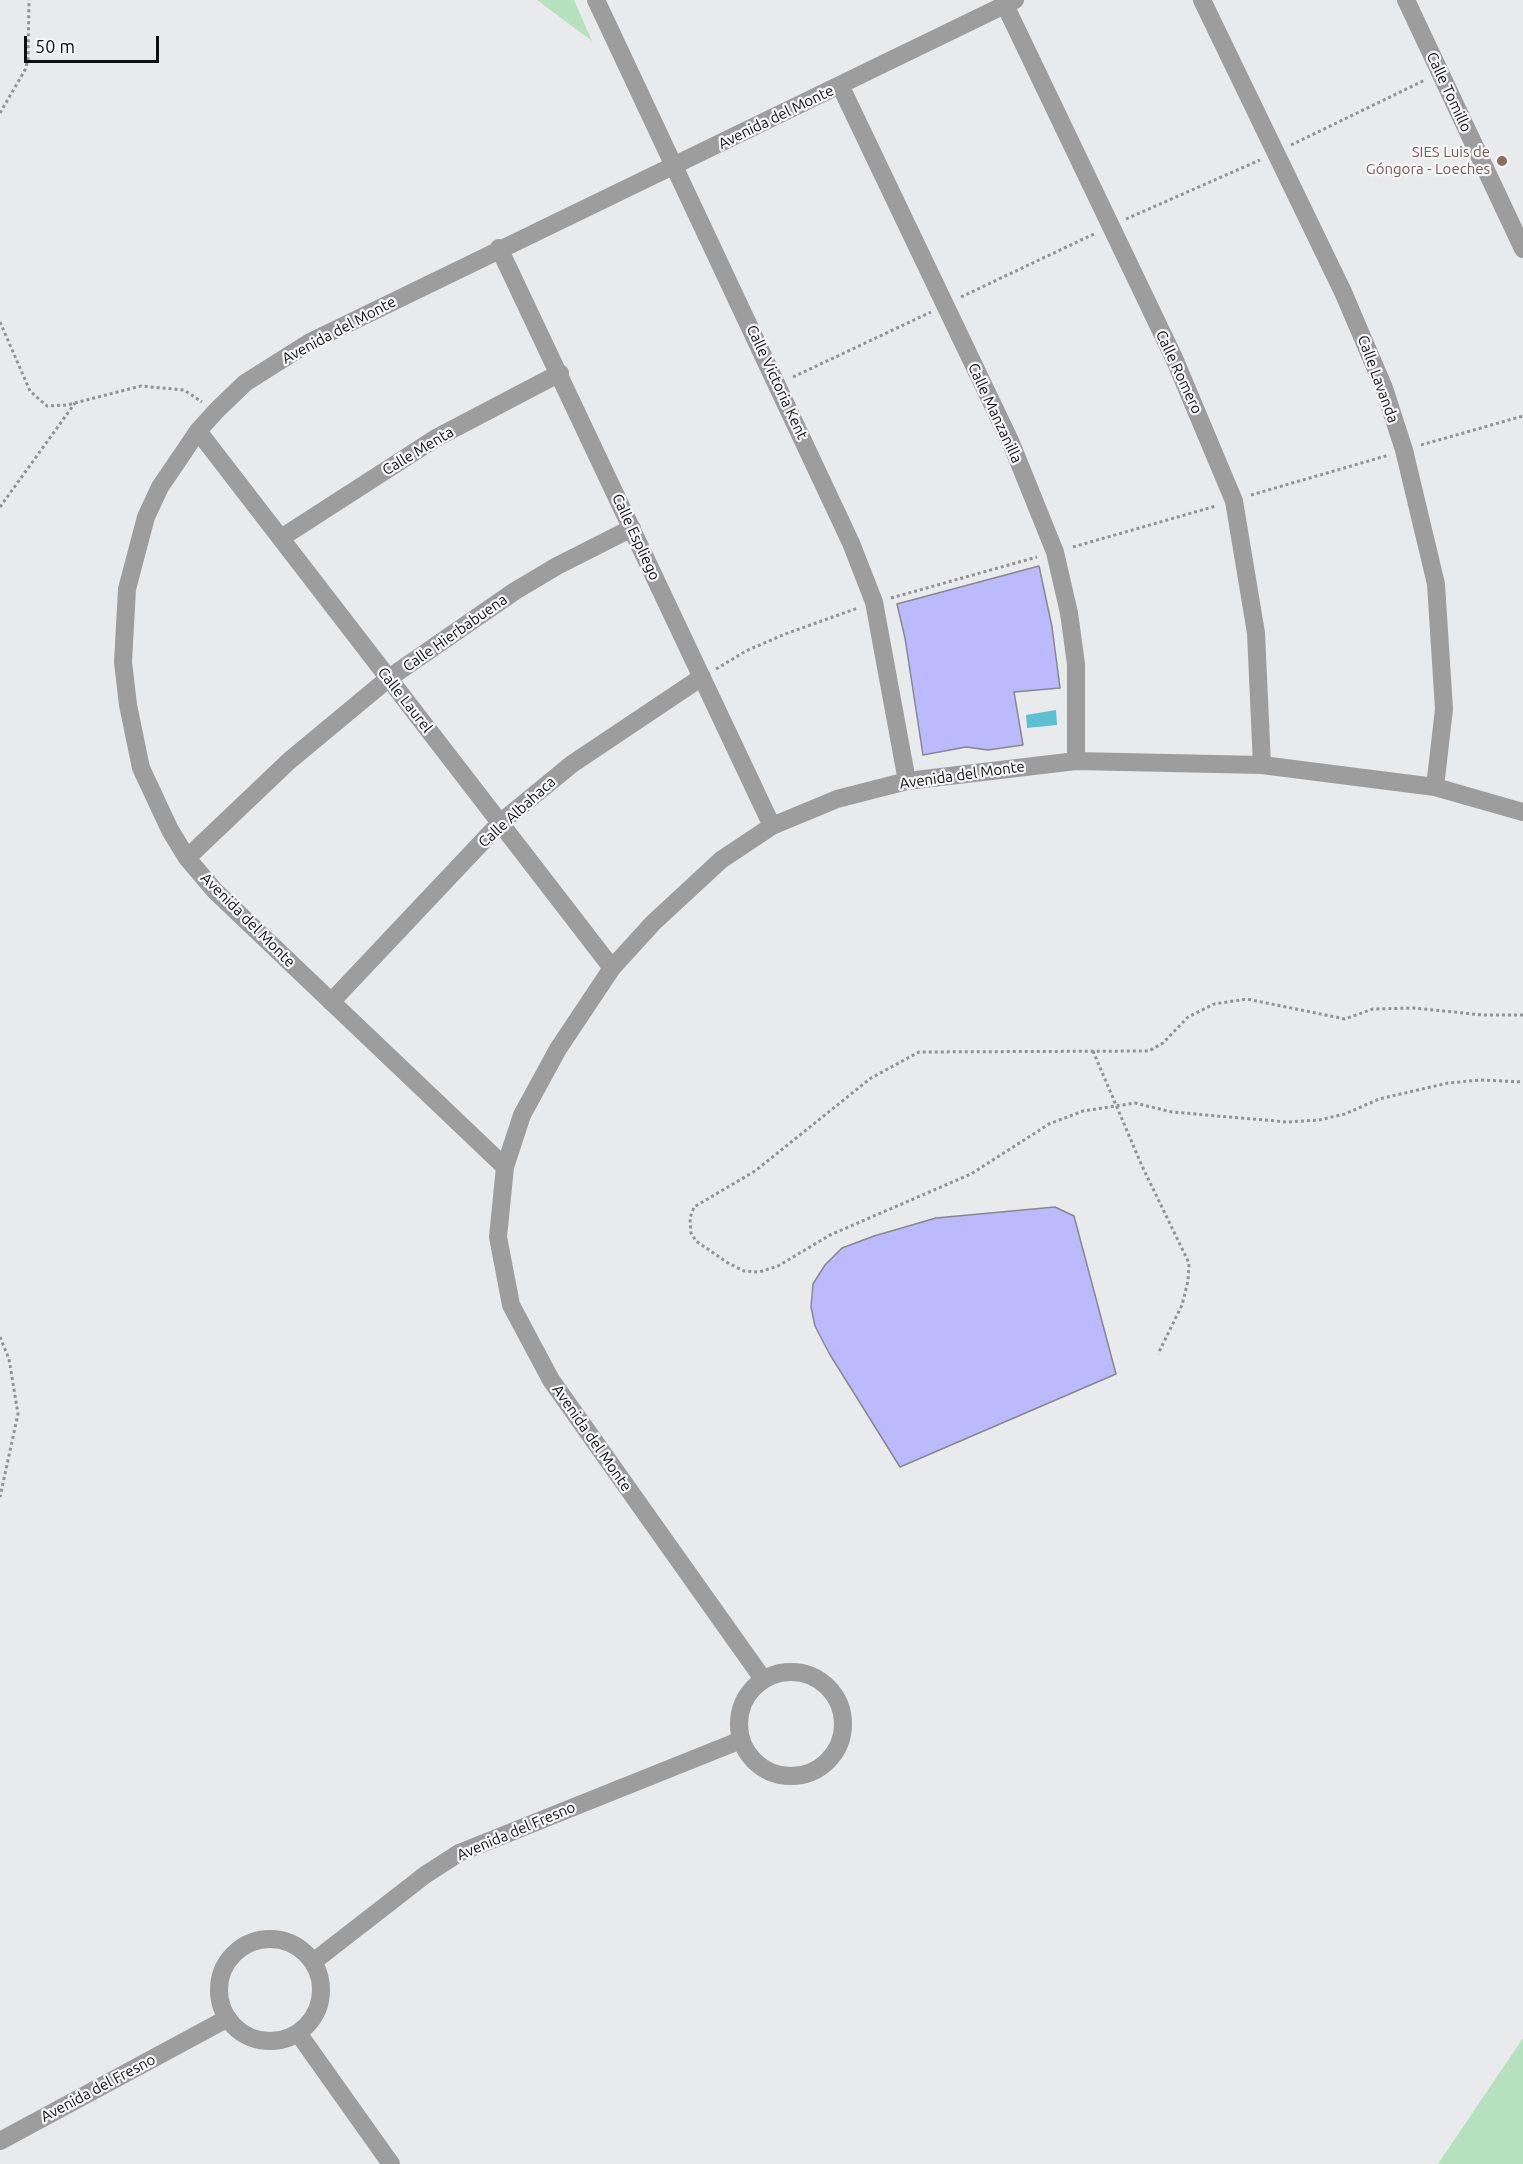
<!DOCTYPE html>
<html>
<head>
<meta charset="utf-8">
<style>
	body { margin:0 }
	#map { position:relative; width:1523px; height:2164px; overflow:hidden; background:#e9eaec; font-family:Ubuntu,sans-serif }
	canvas { display:block }
	.scale { position:absolute; left:24px; top:36px; width:135px; height:27px; box-sizing:border-box; border:3px solid #0f0f10; border-top:0; padding-left:8px; font-size:18px; line-height:21px; white-space:nowrap; color:#0f0f10; -webkit-text-stroke:4px #f7f7f9; paint-order:stroke }
</style>
</head>
<body>
<div id="map">
<canvas width="1523" height="2164"></canvas>
<div class="scale">50 m</div>
</div>
<script>
const ctx = document.querySelector('canvas').getContext('2d');
ctx.lineJoin = 'round';
function paint(path, color) {
  ctx.fillStyle = color;
  ctx.fill(path, 'evenodd');
}
function toPath(rows) {
  const path = new Path2D();
  for (const r of rows) {
    if (r.length === 3) {
      path.moveTo(r[0] + r[2], r[1]);
      path.arc(r[0], r[1], r[2], 0, 2 * Math.PI);
      continue;
    }
    path.moveTo(r[0], r[1]);
    for (let i = 2; i < r.length; i += 2) path.lineTo(r[i], r[i + 1]);
  }
  return path;
}
function trace(path, color, width, dash) {
  ctx.strokeStyle = color;
  ctx.lineWidth = width;
  ctx.lineCap = dash ? 'butt' : 'round';
  ctx.setLineDash(dash || []);
  ctx.stroke(path);
}
function label(font, color, halo, rows, align = 'center') {
  ctx.font = font + ' Ubuntu,sans-serif';
  ctx.lineWidth = 4.5;
  ctx.setLineDash([]);
  ctx.textBaseline = 'middle';
  ctx.strokeStyle = halo;
  ctx.fillStyle = color;
  for (const [text, x, y, turn = 0] of rows) {
    ctx.save();
    ctx.translate(x, y);
    ctx.rotate((+turn || 0) * Math.PI / 180);
    ctx.textAlign = isNaN(turn) ? turn : align;
    if (halo) ctx.strokeText(text, 0, 0);
    ctx.fillText(text, 0, 0);
    ctx.restore();
  }
}
paint(toPath([
	[537,0,574,0,592,41],
	[1523,2038,1523,2164,1438,2164]
]), '#b6e1bd');
paint(toPath([
	[1056,710,1057,725,1027,728,1026,715]
]), '#5dbfd2');
const building = toPath([
	[1039,566,1052,627,1060,688,1014,692,1023,745,988,750,966,747,923,755,905,638,897,604,1039,566],
	[1055,1207,1074,1216,1116,1374,900,1467,829,1353,815,1326,811,1307,813,1284,825,1265,842,1248,874,1236,936,1218,1055,1207]
]);
paint(building, '#bcbaff');
trace(building, '#88888a', 1.5);
trace(toPath([
	[0,113,25,70,28,60,29,0],
	[1291,145,1425,80],
	[1126,219,1260,160],
	[961,297,1096,233],
	[0,322,30,391,47,406,67,405,141,386,184,390,202,402],
	[793,377,931,312],
	[1421,445,1523,416],
	[1251,495,1389,455],
	[0,507,75,403],
	[1073,547,1216,506],
	[891,598,1037,557],
	[716,669,746,651,785,634,858,608],
	[1523,1015,1483,1015,1414,1008,1373,1009,1345,1019,1247,999,1214,1004,1188,1017,1163,1043,1149,1051,919,1052,871,1078,755,1171,694,1207,690,1218,691,1233,696,1241,728,1263,744,1271,759,1272,778,1266,830,1235,971,1174,1049,1124,1083,1111,1135,1103,1172,1112,1287,1122,1319,1120,1345,1114,1379,1099,1448,1083,1481,1080,1523,1082],
	[1093,1051,1142,1166,1189,1263,1188,1281,1182,1305,1158,1354],
	[0,1337,9,1359,18,1414,0,1497]
]), '#929394', 3, [3, 3]);
trace(toPath([
	[596,0,851,543,874,602,907,781],
	[1202,0,1343,292,1384,388,1404,450,1436,584,1444,709,1435,787],
	[1406,0,1523,249],
	[1005,5,1174,358,1234,501,1256,633,1262,765],
	[840,85,1011,443,1055,552,1069,613,1076,664,1076,761],
	[499,248,772,826],
	[198,431,612,968],
	[281,538,436,438,560,373],
	[187,858,289,761,389,678,515,591,557,566,632,528],
	[331,1002,500,823,572,764,702,677],
	[505,1167,215,891,187,858,170,830,141,768,128,705,123,662,127,589,146,517,160,487,198,431,217,410,245,383,310,342,1015,0],
	[791,1724,52],
	[763,1679,551,1380,511,1305,498,1237,505,1167,522,1115,558,1049,612,968,653,923,721,860,772,826,837,799,907,781,1076,761,1262,765,1435,787,1523,812],
	[270,1990,51],
	[313,1962,425,1875,459,1853,741,1740],
	[298,2033,391,2164],
	[0,2141,228,2018]
]), '#9e9d9d', 18);
for (const [x, y, r, color] of [
	[1502,161,6,"#8d6e63"]
]) {
  const dot = new Path2D();
  dot.arc(x, y, r, 0, 2 * Math.PI);
  ctx.fillStyle = color;
  ctx.fill(dot);
  trace(dot, '#f7f7f9', 2);
}
label('15px', '#0f0f10', '#f7f7f9', [
	["Calle Tomillo",1449,92,65],
	["Avenida del Monte",776,117,-26],
	["Avenida del Monte",339,330,-28],
	["Calle Romero",1179,372,65],
	["Calle Lavanda",1378,379,70],
	["Calle Victoria Kent",777,382,65],
	["Calle Manzanilla",995,413,65],
	["Calle Menta",418,451,-31],
	["Calle Espliego",636,537,65],
	["Calle Hierbabuena",455,633,-35],
	["Calle Laurel",405,700,52],
	["Avenida del Monte",962,775,-8],
	["Calle Albahaca",517,812,-42],
	["Avenida del Monte",248,920,45],
	["Avenida del Monte",592,1438,55],
	["Avenida del Fresno",516,1831,-23],
	["Avenida del Fresno",98,2088,-28]
]);
label('15px', '#785e54', '#f7f7f9', [
	["SIES Luis de",1490,152],
	["Góngora - Loeches",1490,169]
], 'right');
</script>
</body>
</html>
